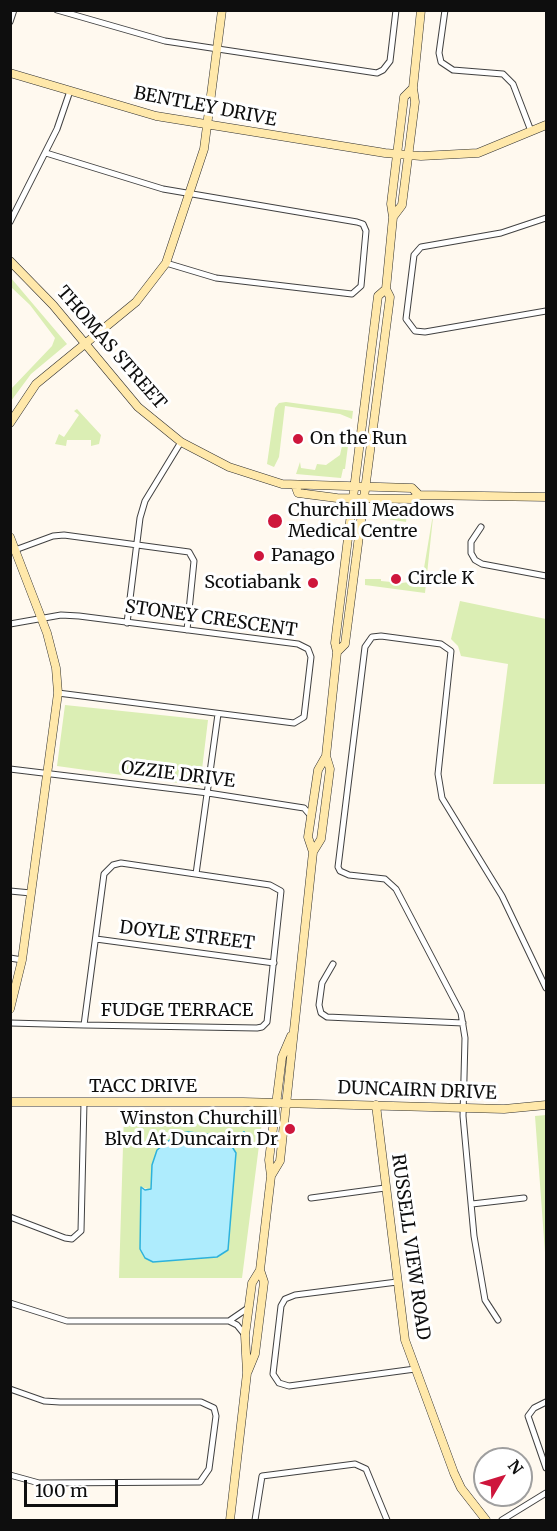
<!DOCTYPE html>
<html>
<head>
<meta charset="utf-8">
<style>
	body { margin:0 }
	#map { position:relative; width:557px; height:1531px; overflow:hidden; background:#fff9ef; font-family:Merriweather,serif }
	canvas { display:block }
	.frame { position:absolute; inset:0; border:12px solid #0e0e0e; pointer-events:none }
	.north { position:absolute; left:473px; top:1447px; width:60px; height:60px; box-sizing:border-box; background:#fff; border:2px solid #9f9f9f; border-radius:50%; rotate:52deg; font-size:16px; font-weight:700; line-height:24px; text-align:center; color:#0e0e0e }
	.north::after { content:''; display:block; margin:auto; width:21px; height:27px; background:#ce163c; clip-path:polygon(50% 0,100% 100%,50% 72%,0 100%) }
	.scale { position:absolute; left:24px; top:1480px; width:94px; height:27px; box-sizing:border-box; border:3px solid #0e0e0e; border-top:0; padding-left:8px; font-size:18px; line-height:21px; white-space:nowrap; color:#0e0e0e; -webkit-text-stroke:4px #fff; paint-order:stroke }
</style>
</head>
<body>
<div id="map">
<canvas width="557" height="1531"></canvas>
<div class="frame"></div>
<div class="north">N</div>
<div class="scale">100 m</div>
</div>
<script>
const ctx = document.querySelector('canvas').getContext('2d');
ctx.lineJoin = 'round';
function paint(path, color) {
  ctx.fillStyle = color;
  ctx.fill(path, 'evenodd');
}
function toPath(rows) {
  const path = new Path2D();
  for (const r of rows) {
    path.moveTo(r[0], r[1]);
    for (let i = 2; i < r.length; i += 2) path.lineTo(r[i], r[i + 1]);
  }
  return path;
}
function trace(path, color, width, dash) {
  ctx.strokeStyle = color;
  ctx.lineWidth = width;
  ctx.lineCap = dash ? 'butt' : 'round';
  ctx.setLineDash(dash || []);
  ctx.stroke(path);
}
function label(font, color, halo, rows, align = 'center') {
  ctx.font = font + ' Merriweather,serif';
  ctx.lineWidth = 6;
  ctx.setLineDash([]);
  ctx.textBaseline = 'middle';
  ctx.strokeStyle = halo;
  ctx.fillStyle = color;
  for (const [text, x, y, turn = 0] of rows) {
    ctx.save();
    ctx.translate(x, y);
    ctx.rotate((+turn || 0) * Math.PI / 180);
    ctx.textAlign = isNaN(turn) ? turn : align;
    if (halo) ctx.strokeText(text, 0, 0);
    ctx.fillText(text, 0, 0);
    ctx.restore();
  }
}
paint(toPath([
	[11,278,67,344,31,374,11,401,11,389,52,346,55,338,30,305,11,287],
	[286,402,353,411,352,419,340,414,285,406,279,457,274,467,267,464,275,408,279,403],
	[77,409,101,435,99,444,91,446,91,440,67,440,66,446,55,444,59,434,64,437,79,415,74,411],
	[350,430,345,469,343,469,341,478,296,474,300,462,301,468,315,470,317,464,326,465,340,455,345,432],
	[408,504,406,522,374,517,377,506,395,506,378,505],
	[434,508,425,593,365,585,365,579,381,579,381,581,402,583,422,580],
	[460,601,546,619,546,784,493,784,508,664,461,656,458,646,451,639],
	[65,705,208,720,200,786,57,766],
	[124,1114,262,1122,242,1278,119,1278],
	[188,1132,221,1136,228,1140,236,1153,228,1250,140,1249,141,1187,151,1190,152,1165],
	[546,1115,546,1266,535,1116]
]), '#dbeeb4');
const water = toPath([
	[188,1132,221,1136,228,1140,236,1153,228,1250,217,1257,153,1262,145,1258,140,1249,141,1187,145,1190,151,1189,152,1165,157,1150,177,1134,188,1132]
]);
paint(water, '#aeecfd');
trace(water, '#2cb2dc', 1.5);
trace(toPath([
	[157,1138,164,1144],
	[229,1146,244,1132]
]), '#2cb2dc', 2);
const street = toPath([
	[57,10,165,41,377,73,383,70,390,61,396,10],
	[445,10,439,53,441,62,453,70,503,74,513,84,531,131],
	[10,22,14,10],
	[46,153,163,189,357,222,363,224,366,231,361,286,352,294,216,278,166,263],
	[546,218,501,233,421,247,414,255,406,319,415,331,425,332,546,311],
	[10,222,57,129,70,91],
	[481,527,471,542,471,553,475,560,482,564,546,576],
	[15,550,53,536,64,535,189,552,194,561,187,630],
	[127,623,140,518,145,501,181,442],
	[10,624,61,615,79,616,298,644,308,649,311,657,304,717,294,723,58,693],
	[10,769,208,793,304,808,311,816],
	[196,874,218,714],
	[10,891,31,893],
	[96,939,274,963],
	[10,958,22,960],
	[333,964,322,983,319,1005,321,1013,327,1017,463,1023],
	[10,1023,84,1025,257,1028,262,1027,267,1022,281,891,270,885,121,863,113,865,104,874,84,1025],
	[311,1198,385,1188],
	[472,1204,524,1198],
	[10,1217,65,1238,72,1239,81,1231,84,1102],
	[397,1282,295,1295,285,1299,281,1306,273,1374,279,1383,289,1386,415,1369],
	[10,1303,67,1321,229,1321,248,1308],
	[498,1320,485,1300,474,1236,463,1116,465,1038,461,1013,396,889,385,879,349,875,340,871,338,867,365,647,372,637,381,636,441,644,451,651,438,774,442,798,502,896,546,988],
	[229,1321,237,1325,245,1335],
	[10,1389,44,1401,60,1402,201,1402,214,1408,216,1416,209,1469,200,1482,39,1483,10,1475],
	[546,1402,534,1408,528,1416,546,1468],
	[255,1520,262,1476,355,1464,366,1469,387,1520],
	[502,1520,546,1493]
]);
const secondary = toPath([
	[10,73,156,116,385,153,421,156,478,153,546,125],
	[393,217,402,205,415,102,413,88,421,10],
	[10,261,53,305,138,407,181,442,229,467,282,484,412,488,419,495],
	[10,423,36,384,136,302,166,263,204,149,222,10],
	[295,485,298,493,337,498,412,499,419,495,546,497],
	[10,537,47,633,56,668,58,693,22,960,10,1009],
	[337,652,345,644,390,297,386,289,393,217,391,204,404,97,413,88],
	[313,852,308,837,318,770,326,756,337,652,335,643,378,296,386,289],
	[10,1102,243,1102,504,1109,546,1105],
	[376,1105,405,1340,454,1473,461,1488,486,1520],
	[271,1176,280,1161,313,852,321,839,330,769,326,756],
	[248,1371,255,1354,264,1282,260,1270],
	[230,1520,247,1373,245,1335,252,1283,260,1270,271,1176,269,1160,282,1057,291,1036]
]);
trace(street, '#414141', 7);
trace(secondary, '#303030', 9);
trace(street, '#fff', 5);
trace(secondary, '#ffe8aa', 8);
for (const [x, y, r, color] of [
	[298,439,6,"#ce163c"],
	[275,521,8,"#ce163c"],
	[259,556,6,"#ce163c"],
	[396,579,6,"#ce163c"],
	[313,583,6,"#ce163c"],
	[290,1129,6,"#ce163c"]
]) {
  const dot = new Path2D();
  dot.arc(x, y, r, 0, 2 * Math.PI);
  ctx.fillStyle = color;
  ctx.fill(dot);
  trace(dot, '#fff', 2);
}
label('18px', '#0e0e0e', '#fff', [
	["BENTLEY DRIVE",205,107,11],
	["THOMAS STREET",111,348,49],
	["STONEY CRESCENT",211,619,8],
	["OZZIE DRIVE",178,775,7],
	["DOYLE STREET",187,936,7],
	["FUDGE TERRACE",177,1011],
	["TACC DRIVE",143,1087],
	["DUNCAIRN DRIVE",417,1091,2],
	["RUSSELL VIEW ROAD",410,1247,82]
]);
label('18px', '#0e0e0e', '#fff', [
	["On the Run",310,439],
	["Churchill Meadows",288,511],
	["Medical Centre",288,532],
	["Panago",271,556],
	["Circle K",408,579],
	["Scotiabank",301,583,"right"],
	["Winston Churchill",278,1119,"right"],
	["Blvd At Duncairn Dr",278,1140,"right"]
], 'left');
</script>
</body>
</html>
